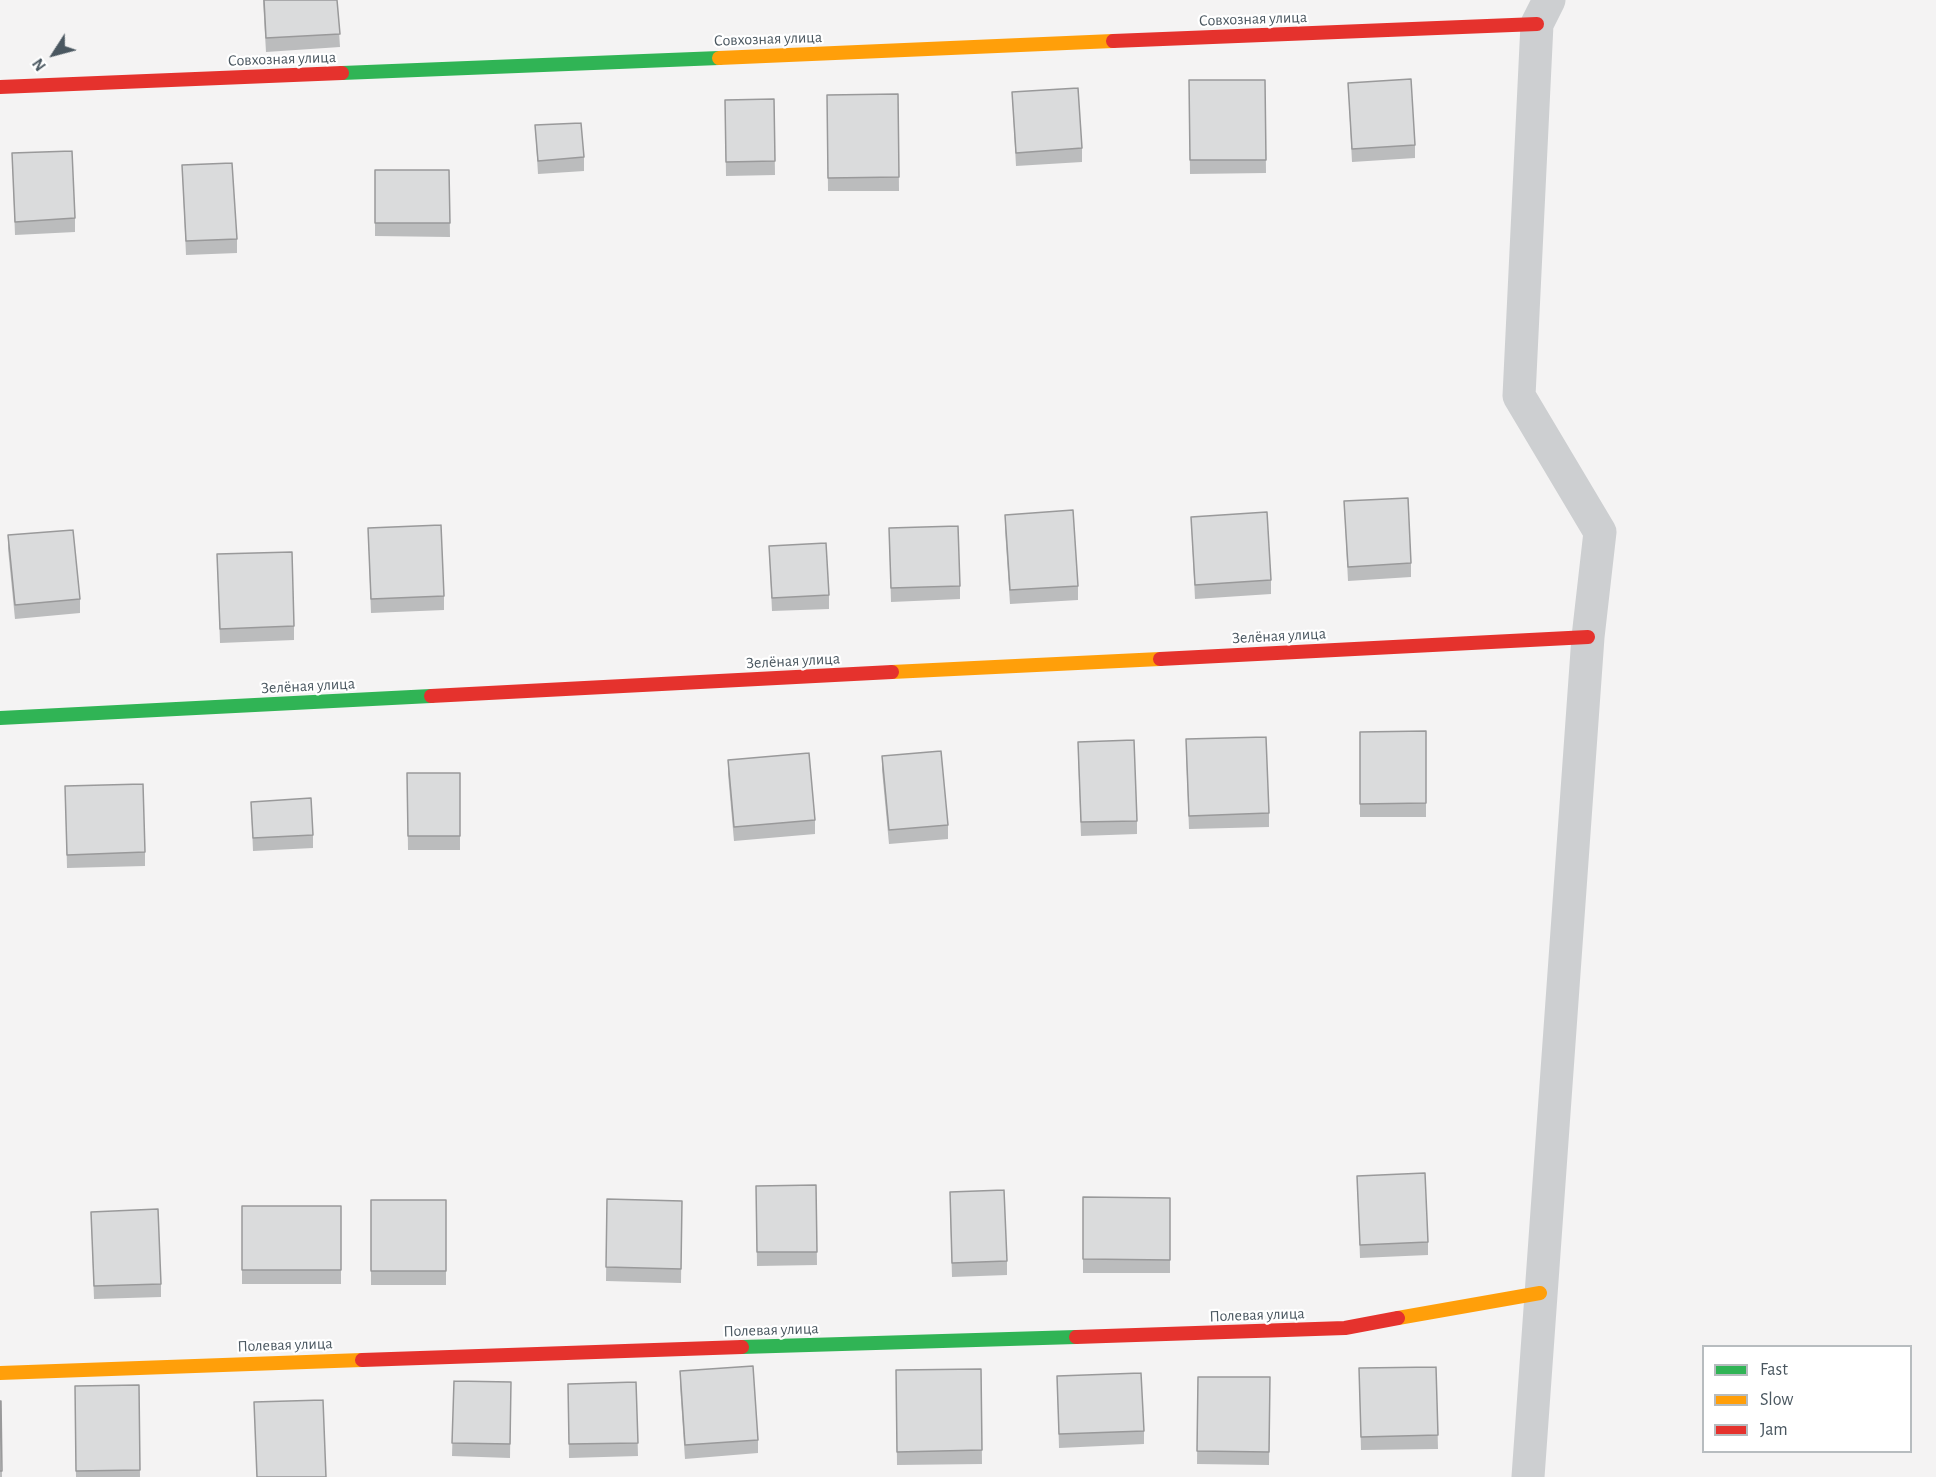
<!DOCTYPE html>
<html>
<head>
<meta charset="utf-8">
<style>
	body { margin:0 }
	#map { position:relative; width:1936px; height:1477px; overflow:hidden; background:#f4f3f3; font-family:"Alegreya Sans",sans-serif }
	canvas { display:block }
	.legend { position:absolute; left:1702px; top:1345px; width:210px; height:108px; box-sizing:border-box; background:#fff; border:2px solid #b7bcbf; margin:0; padding:8px 10px; list-style:none; font-size:18px; color:#4a5760 }
	.legend li { display:flex; align-items:center; gap:12px; height:30px }
	.legend b { width:30px; border:2px solid #b7bcbf }
	.north { position:absolute; left:24px; top:24px; width:60px; height:60px; -webkit-text-stroke:4px #fff; paint-order:stroke; rotate:234deg; font-size:16px; font-weight:700; line-height:24px; text-align:center; color:#4a5760 }
	.north::after { content:''; display:block; margin:auto; width:21px; height:27px; background:#4a5760; clip-path:polygon(50% 0,100% 100%,50% 72%,0 100%) }
</style>
</head>
<body>
<div id="map">
<canvas width="1936" height="1477"></canvas>
<ul class="legend">
<li><b style="height:8px;background:#30b455"></b>Fast</li>
<li><b style="height:8px;background:#ff9f0a"></b>Slow</li>
<li><b style="height:8px;background:#e5322d"></b>Jam</li>
</ul>
<div class="north">N</div>
</div>
<script>
const ctx = document.querySelector('canvas').getContext('2d');
ctx.lineJoin = 'round';
function toPath(rows) {
  const path = new Path2D();
  for (const r of rows) {
    path.moveTo(r[0], r[1]);
    for (let i = 2; i < r.length; i += 2) path.lineTo(r[i], r[i + 1]);
  }
  return path;
}
function trace(path, color, width, dash) {
  ctx.strokeStyle = color;
  ctx.lineWidth = width;
  ctx.lineCap = dash ? 'butt' : 'round';
  ctx.setLineDash(dash || []);
  ctx.stroke(path);
}
function paint(path, color) {
  ctx.fillStyle = color;
  ctx.fill(path, 'evenodd');
}
function label(font, color, halo, rows, align = 'center') {
  ctx.font = font + ' "Alegreya Sans",sans-serif';
  ctx.lineWidth = 4.5;
  ctx.setLineDash([]);
  ctx.textBaseline = 'middle';
  ctx.strokeStyle = halo;
  ctx.fillStyle = color;
  for (const [text, x, y, turn = 0] of rows) {
    ctx.save();
    ctx.translate(x, y);
    ctx.rotate((+turn || 0) * Math.PI / 180);
    ctx.textAlign = isNaN(turn) ? turn : align;
    if (halo) ctx.strokeText(text, 0, 0);
    ctx.fillText(text, 0, 0);
    ctx.restore();
  }
}
trace(toPath([
	[1528,1477,1588,637,1600,532,1519,396,1537,24,1549,0]
]), '#cdcfd1', 33);
trace(toPath([
	[342,73,719,58],
	[0,718,431,696],
	[742,1347,1076,1337]
]), '#30b455', 14);
trace(toPath([
	[719,58,1113,41],
	[892,672,1160,659],
	[1398,1318,1540,1293],
	[0,1373,362,1360]
]), '#ff9f0a', 14);
trace(toPath([
	[1113,41,1537,24],
	[0,87,342,73],
	[1160,659,1588,637],
	[431,696,892,672],
	[1076,1337,1345,1328,1398,1318],
	[362,1360,742,1347]
]), '#e5322d', 14);
paint(toPath([
	[263,0,337,0,340,47,266,52],
	[1189,80,1265,80,1266,173,1190,174],
	[1348,83,1415,145,1415,158,1352,162],
	[1012,92,1082,148,1082,162,1016,166],
	[898,94,899,191,828,191,827,95],
	[774,99,775,175,726,176,725,100],
	[535,125,584,157,584,171,538,174],
	[12,153,75,218,75,232,15,235],
	[182,165,237,239,237,253,186,255],
	[375,170,449,170,450,237,375,236],
	[1344,501,1411,563,1411,577,1348,581],
	[1005,515,1078,586,1078,600,1010,604,1005,529],
	[1191,517,1271,580,1271,594,1195,599],
	[368,528,444,596,444,610,371,613],
	[889,528,960,586,960,599,891,602],
	[8,535,80,599,80,613,15,619,8,549],
	[769,546,829,595,829,609,772,611],
	[217,554,294,626,294,640,220,643],
	[1426,731,1426,817,1360,817,1360,732],
	[1186,753,1269,813,1269,827,1189,829],
	[1078,755,1137,821,1137,834,1081,836],
	[882,756,948,825,948,839,889,844,882,770],
	[728,760,815,820,815,834,734,841,728,774],
	[407,773,460,773,460,850,408,850],
	[65,786,145,852,145,866,67,868],
	[251,802,313,835,313,848,253,851],
	[1357,1176,1428,1242,1428,1255,1360,1258],
	[816,1185,817,1265,757,1266,756,1186],
	[1083,1197,1170,1198,1170,1273,1083,1273],
	[607,1199,682,1201,681,1283,606,1281],
	[371,1200,446,1200,446,1285,371,1285],
	[950,1205,1007,1261,1007,1275,952,1277],
	[242,1206,341,1206,341,1284,242,1284],
	[91,1212,161,1284,161,1297,94,1299],
	[1436,1367,1438,1449,1361,1450,1359,1368],
	[981,1369,982,1464,897,1465,896,1370],
	[680,1371,758,1440,758,1453,685,1459,680,1385],
	[1057,1376,1144,1431,1144,1444,1059,1448],
	[1198,1377,1270,1377,1269,1465,1197,1464],
	[454,1381,511,1382,510,1458,452,1456],
	[636,1382,638,1456,569,1458,568,1384],
	[139,1385,140,1477,76,1477,75,1386],
	[0,1401,1,1401,2,1477,0,1477]
]), '#bbbcbd');
const building = toPath([
	[264,0,337,0,340,34,266,38,264,0],
	[1411,79,1415,145,1352,149,1348,83,1411,79],
	[1189,80,1265,80,1266,160,1190,160,1189,80],
	[1078,88,1082,148,1016,153,1012,92,1078,88],
	[898,94,899,177,828,178,827,95,898,94],
	[774,99,775,161,726,162,725,100,774,99],
	[581,123,584,157,538,161,535,125,581,123],
	[72,151,75,218,15,222,12,153,72,151],
	[232,163,237,239,186,241,182,165,232,163],
	[375,170,449,170,450,223,375,223,375,170],
	[1408,498,1411,563,1348,567,1344,501,1408,498],
	[1073,510,1078,586,1010,590,1005,515,1073,510],
	[1267,512,1271,580,1195,585,1191,517,1267,512],
	[441,525,444,596,371,599,368,528,441,525],
	[958,526,960,586,891,588,889,528,958,526],
	[73,530,80,599,15,605,8,535,73,530],
	[826,543,829,595,772,598,769,546,826,543],
	[292,552,294,626,220,629,217,554,292,552],
	[1426,731,1426,803,1360,804,1360,732,1426,731],
	[1266,737,1269,813,1189,816,1186,739,1266,737],
	[1134,740,1137,821,1081,822,1078,742,1134,740],
	[941,751,948,825,889,830,882,756,941,751],
	[809,753,815,820,734,827,728,760,809,753],
	[407,773,460,773,460,836,408,836,407,773],
	[143,784,145,852,67,855,65,786,143,784],
	[311,798,313,835,253,838,251,802,311,798],
	[1425,1173,1428,1242,1360,1245,1357,1176,1425,1173],
	[816,1185,817,1252,757,1252,756,1186,816,1185],
	[1004,1190,1007,1261,952,1263,950,1192,1004,1190],
	[1083,1197,1170,1198,1170,1260,1083,1259,1083,1197],
	[607,1199,682,1201,681,1269,606,1267,607,1199],
	[371,1200,446,1200,446,1271,371,1271,371,1200],
	[242,1206,341,1206,341,1270,242,1270,242,1206],
	[158,1209,161,1284,94,1286,91,1212,158,1209],
	[753,1366,758,1440,685,1445,680,1371,753,1366],
	[1436,1367,1438,1435,1361,1437,1359,1368,1436,1367],
	[981,1369,982,1450,897,1452,896,1370,981,1369],
	[1141,1373,1144,1431,1059,1434,1057,1376,1141,1373],
	[1198,1377,1270,1377,1269,1452,1197,1451,1198,1377],
	[454,1381,511,1382,510,1444,452,1443,454,1381],
	[636,1382,638,1443,569,1444,568,1384,636,1382],
	[139,1385,140,1470,76,1471,75,1386,139,1385],
	[323,1400,326,1477,257,1477,254,1402,323,1400],
	[0,1401,1,1401,2,1471,0,1471,0,1401]
]);
paint(building, '#dadbdc');
trace(building, '#99999a', 1.5);
label('16px', '#4a5760', '#fff', [
	["Совхозная улица",1253,19,-2],
	["Совхозная улица",768,39,-2],
	["Совхозная улица",282,59,-2],
	["Зелёная улица",1279,636,-3],
	["Зелёная улица",793,661,-3],
	["Зелёная улица",308,686,-3],
	["Полевая улица",1257,1315,-2],
	["Полевая улица",771,1330,-2],
	["Полевая улица",285,1345,-2]
]);
</script>
</body>
</html>
